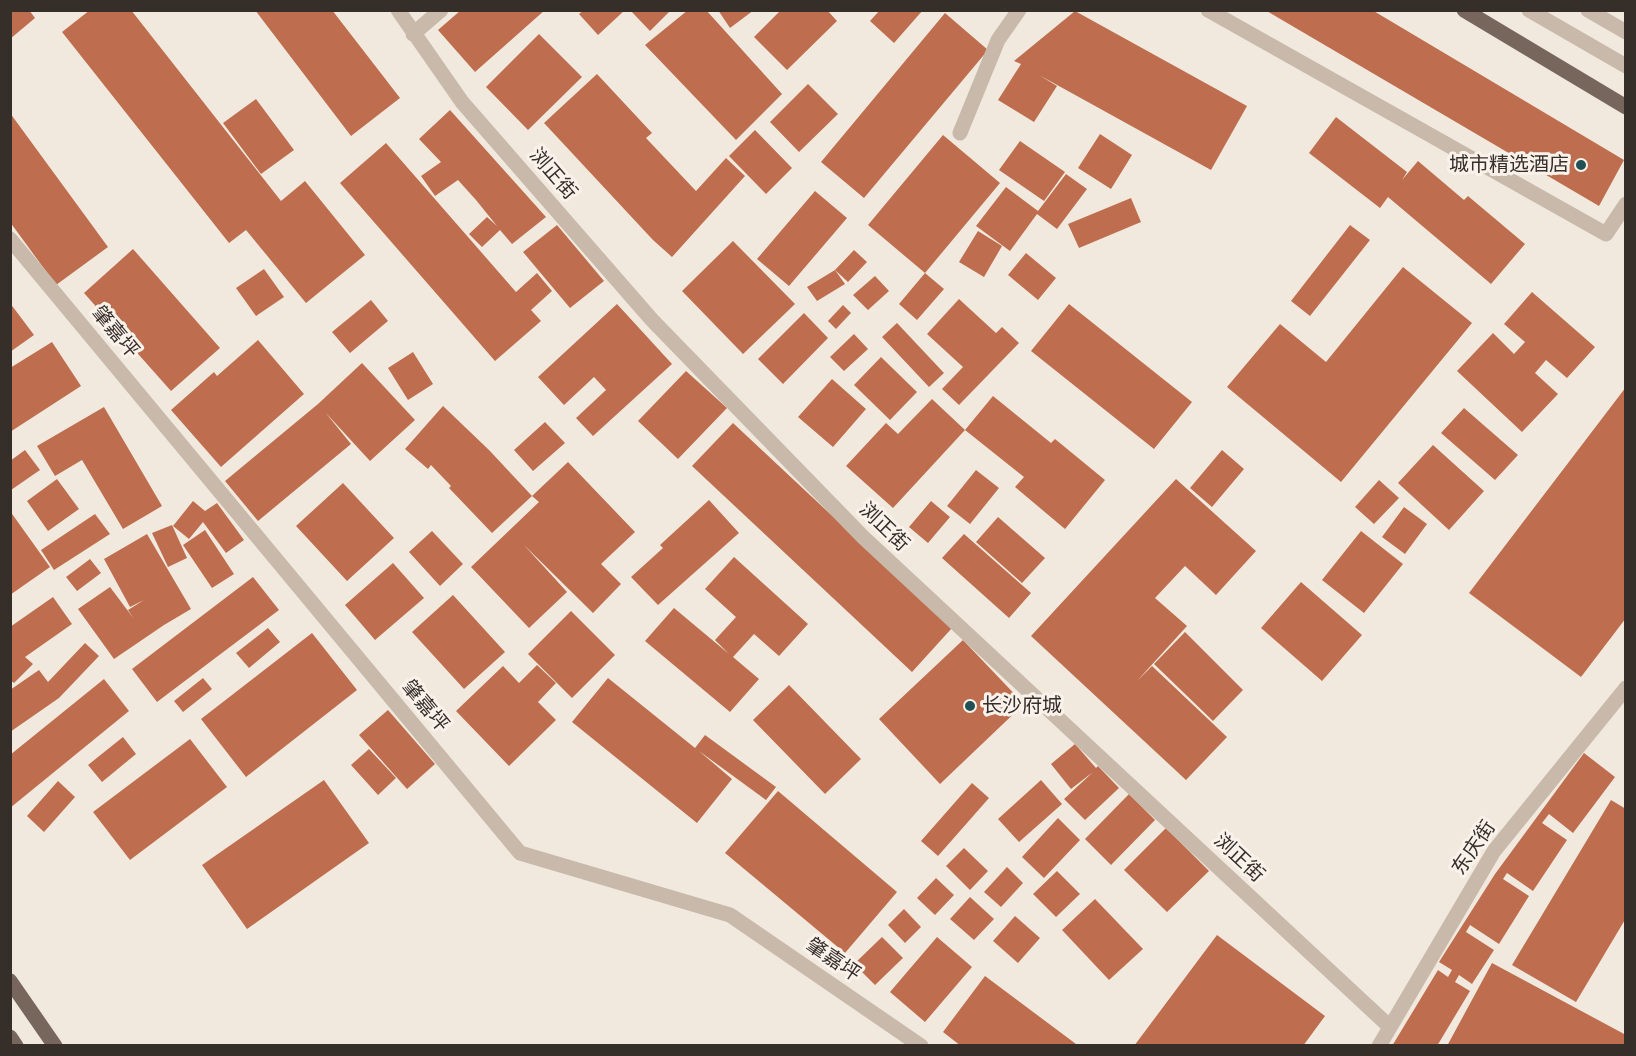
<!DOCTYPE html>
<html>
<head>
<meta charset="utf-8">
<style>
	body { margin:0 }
	#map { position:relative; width:1636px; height:1056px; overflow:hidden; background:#f1e9de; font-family:Cabin,sans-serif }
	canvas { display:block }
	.frame { position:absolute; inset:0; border:12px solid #362e29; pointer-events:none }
</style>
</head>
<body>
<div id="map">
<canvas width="1636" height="1056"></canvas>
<div class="frame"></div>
</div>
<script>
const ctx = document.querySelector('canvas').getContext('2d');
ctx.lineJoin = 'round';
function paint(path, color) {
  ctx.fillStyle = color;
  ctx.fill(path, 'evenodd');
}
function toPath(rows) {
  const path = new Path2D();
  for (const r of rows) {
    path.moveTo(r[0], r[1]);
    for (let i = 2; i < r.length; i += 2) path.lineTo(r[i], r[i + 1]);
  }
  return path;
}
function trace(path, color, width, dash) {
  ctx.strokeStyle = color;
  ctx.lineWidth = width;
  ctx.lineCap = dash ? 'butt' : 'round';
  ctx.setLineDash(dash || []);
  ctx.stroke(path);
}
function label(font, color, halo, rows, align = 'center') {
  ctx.font = font + ' Cabin,"Noto Sans SC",sans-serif';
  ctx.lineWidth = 6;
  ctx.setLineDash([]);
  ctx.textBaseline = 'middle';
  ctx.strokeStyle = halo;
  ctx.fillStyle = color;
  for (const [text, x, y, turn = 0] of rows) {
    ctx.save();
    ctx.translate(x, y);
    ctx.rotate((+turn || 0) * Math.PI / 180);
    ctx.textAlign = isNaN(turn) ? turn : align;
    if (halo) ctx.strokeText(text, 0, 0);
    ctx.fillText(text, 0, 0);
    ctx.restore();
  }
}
paint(toPath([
	[10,10,29,10,35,18,10,39],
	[90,10,131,10,281,201,305,181,365,255,306,303,246,230,229,243,62,32],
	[255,10,332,10,400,98,351,136],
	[461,10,545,10,475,72,438,30],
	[584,10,625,10,598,35,579,14],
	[630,10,671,10,650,31],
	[688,10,706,10,782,94,736,140,645,45],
	[718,10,754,10,730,28],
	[781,10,827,10,837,21,787,70,754,37],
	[880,10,923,10,894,43,870,21],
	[1265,10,1372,10,1624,160,1599,206],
	[1075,11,1247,106,1211,170,1039,75,1057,86,1034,122,998,100,1021,64,1014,61],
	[945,13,988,50,864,198,821,162],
	[539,34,582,77,528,130,486,87],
	[597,74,652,133,646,138,696,191,726,158,745,176,672,257,653,240,544,123],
	[808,84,838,114,799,152,770,122],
	[256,99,294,150,261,174,223,123],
	[450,110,546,217,512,244,500,230,482,247,469,234,487,217,497,226,476,200,458,180,435,196,421,176,441,162,419,139],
	[10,113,108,247,56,285,10,222],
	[1336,117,1407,172,1402,180,1418,161,1464,200,1468,196,1525,244,1491,284,1388,197,1380,208,1309,153],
	[755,130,792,168,766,194,729,156],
	[1100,134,1132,155,1111,189,1078,168],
	[943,135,1000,183,925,273,868,225],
	[1020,141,1065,172,1044,201,999,170],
	[386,143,516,292,537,273,552,291,531,310,541,321,495,361,340,183],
	[1066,174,1087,189,1057,229,1037,214,1010,251,976,226,1006,187,1038,211],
	[815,191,847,218,789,286,757,259],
	[1131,198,1141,222,1079,248,1068,224],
	[557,225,604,281,570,308,523,252],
	[1350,225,1370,240,1310,316,1291,301],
	[978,231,1002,246,984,277,959,262],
	[733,241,795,304,743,354,682,291],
	[133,249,220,348,171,391,84,293],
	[854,250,867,262,848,282,835,270],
	[1026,253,1056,278,1038,300,1008,275],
	[1403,267,1472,323,1341,482,1227,387,1280,324,1326,362],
	[264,269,284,297,256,316,236,288],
	[835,270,845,284,817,301,807,287],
	[925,273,944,289,917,320,899,304],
	[875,276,889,291,868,310,853,295],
	[1532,292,1595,347,1567,378,1546,360,1535,373,1558,394,1522,432,1457,371,1493,333,1514,354,1525,342,1504,324],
	[959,299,996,333,1002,327,1019,343,959,405,942,389,963,367,927,334],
	[371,300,388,321,350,353,332,332],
	[10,303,34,335,10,352],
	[617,304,672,364,593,436,576,418,606,390,594,377,564,405,538,377],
	[1069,304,1192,402,1154,449,1031,351],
	[843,305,851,313,836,329,828,321],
	[804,313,828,338,783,384,758,359],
	[897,323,944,373,929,387,882,337],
	[854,334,868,349,844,371,830,357],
	[258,340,304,394,221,467,171,410,214,372,217,376],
	[52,342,81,386,10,432,10,368],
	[413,352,433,384,408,400,388,368],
	[881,357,917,392,890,420,854,385],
	[362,363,415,420,370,461,325,412,351,444,258,521,225,481,318,404],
	[686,371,727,408,678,459,638,421],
	[832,379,866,409,833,447,798,417],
	[1626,387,1626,618,1581,677,1469,593],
	[993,396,1051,443,1055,439,1105,480,1065,529,1015,487,1024,477,965,430,893,508,846,466,886,423,898,434,932,399,965,430],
	[443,406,489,450,532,496,492,533,449,488,451,486,431,465,428,469,405,449],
	[104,407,162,506,123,529,82,460,55,476,37,446],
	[1464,408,1518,455,1495,480,1441,433],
	[545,422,565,443,533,471,514,450],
	[733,423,952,628,912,672,692,466],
	[1433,445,1484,491,1449,530,1398,483],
	[25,450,40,470,11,490,10,461],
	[1222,450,1244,469,1212,507,1190,488],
	[568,462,635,532,601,564,621,584,593,613,524,545,567,592,529,628,471,567,539,502,532,496],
	[976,470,999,488,970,524,947,506],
	[57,479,79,509,48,531,27,501],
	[1176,479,1256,551,1216,595,1185,566,1155,598,1187,626,1137,681,1152,666,1227,737,1186,780,1031,636],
	[1379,480,1399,498,1374,524,1355,507],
	[343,483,394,538,347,581,296,526],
	[709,500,739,533,658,605,631,577,663,548,660,545],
	[193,501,205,511,217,503,244,540,226,553,203,522,189,539,173,526],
	[931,501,950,517,928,543,909,527],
	[1404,507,1427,524,1405,554,1382,537],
	[10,511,50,567,10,595],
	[95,514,110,534,54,570,41,550],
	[998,517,1045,558,1022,583,976,542],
	[172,525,187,558,168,567,152,533],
	[205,530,234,574,212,588,183,545],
	[432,531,463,564,440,586,409,552],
	[1361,531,1403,564,1364,613,1322,580],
	[147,534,191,609,164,625,114,659,78,609,110,587,134,619,128,610,144,600,130,607,104,559],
	[964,534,1031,593,1009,618,942,558],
	[734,557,808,624,779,656,754,634,733,657,759,679,730,712,645,641,674,608,729,654,715,640,736,617,705,589],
	[90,559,101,573,77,591,66,577],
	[393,563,424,598,375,640,345,605],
	[253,577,279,610,157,702,132,669],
	[1301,582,1362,635,1322,681,1261,628],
	[453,595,505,652,464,689,412,632],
	[53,597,72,624,25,657,33,664,14,683,10,680,10,627],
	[571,611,615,655,572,698,528,654],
	[268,628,280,642,249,668,236,653],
	[1185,632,1243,690,1213,721,1154,664],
	[312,633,357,690,246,777,201,719],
	[963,640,1024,704,940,784,879,719],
	[85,643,99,656,59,698,10,732,10,690,39,670,48,682],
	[537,665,556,683,538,702,556,720,509,766,456,711,503,666,519,683],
	[203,678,212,689,183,712,174,701],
	[608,678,695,748,705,735,776,787,766,800,699,751,732,779,697,823,572,722],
	[104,679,129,711,10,808,10,755],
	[789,685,861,759,825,794,753,720],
	[388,710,435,764,407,789,359,735],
	[123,737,136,754,102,782,88,765],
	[190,739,227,787,130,860,93,812],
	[1075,744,1096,768,1098,766,1119,788,1085,820,1064,799,1093,772,1071,789,1051,764],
	[369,749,396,778,378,795,351,765],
	[1584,753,1615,777,1573,833,1549,814,1542,823,1567,840,1533,891,1507,873,1503,879,1529,896,1499,944,1470,925,1466,932,1494,950,1472,984,1459,975,1455,982,1470,991,1437,1046,1392,1046,1438,970,1448,977,1452,970,1439,962,1495,874],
	[324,780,369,843,247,929,202,865],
	[1041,780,1062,804,1019,842,998,819],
	[58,781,75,797,44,832,27,816],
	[972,783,989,798,938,856,921,841],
	[778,791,897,892,845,953,725,853],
	[1129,794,1155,820,1111,865,1085,839],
	[1611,800,1626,809,1626,918,1576,1002,1512,965],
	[1058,818,1080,840,1044,878,1022,857],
	[1166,828,1209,871,1167,912,1124,870],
	[964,848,988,871,970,890,946,866],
	[1007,867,1023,883,1001,907,984,892],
	[1057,871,1080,894,1056,917,1033,894],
	[936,878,954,895,935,915,917,898],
	[970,897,994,919,974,940,950,919],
	[1095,899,1143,949,1109,980,1062,930],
	[904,909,921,927,905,943,888,925],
	[1015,916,1040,938,1018,963,993,941],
	[1217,935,1325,1016,1303,1046,1134,1046],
	[882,937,903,958,875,985,854,964],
	[937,937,972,967,925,1022,890,992],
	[1492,963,1626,1035,1626,1046,1447,1046],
	[985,976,1076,1044,1075,1046,961,1046,943,1032]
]), '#be6e4e');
trace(toPath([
	[398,10,462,102,652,320,863,537,1390,1027],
	[1208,10,1606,234,1626,204],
	[1529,10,1626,66],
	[1588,10,1626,32],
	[413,34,441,10],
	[960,133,998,40,1019,10],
	[10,239,520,853,730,915,921,1046],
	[1379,1046,1494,851,1626,688]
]), '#c8b9aa', 15);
trace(toPath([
	[1464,10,1626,107],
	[10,981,55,1046],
	[10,1037,16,1046]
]), '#77665b', 15);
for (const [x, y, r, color] of [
	[1581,165,6,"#215055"],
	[970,706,6,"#215055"]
]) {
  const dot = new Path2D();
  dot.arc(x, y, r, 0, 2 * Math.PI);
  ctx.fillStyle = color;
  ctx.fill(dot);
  trace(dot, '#f9f2ea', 2);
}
label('20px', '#362e29', '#f9f2ea', [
	["城市精选酒店",1569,165],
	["长沙府城",982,706,"left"]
], 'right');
label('20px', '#362e29', '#f9f2ea', [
	["浏正街",553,174,49],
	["肇嘉坪",115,332,50],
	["浏正街",884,527,44],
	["肇嘉坪",425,706,50],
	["东庆街",1474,848,-56],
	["浏正街",1239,858,43],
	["肇嘉坪",833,960,34]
]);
</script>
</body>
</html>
